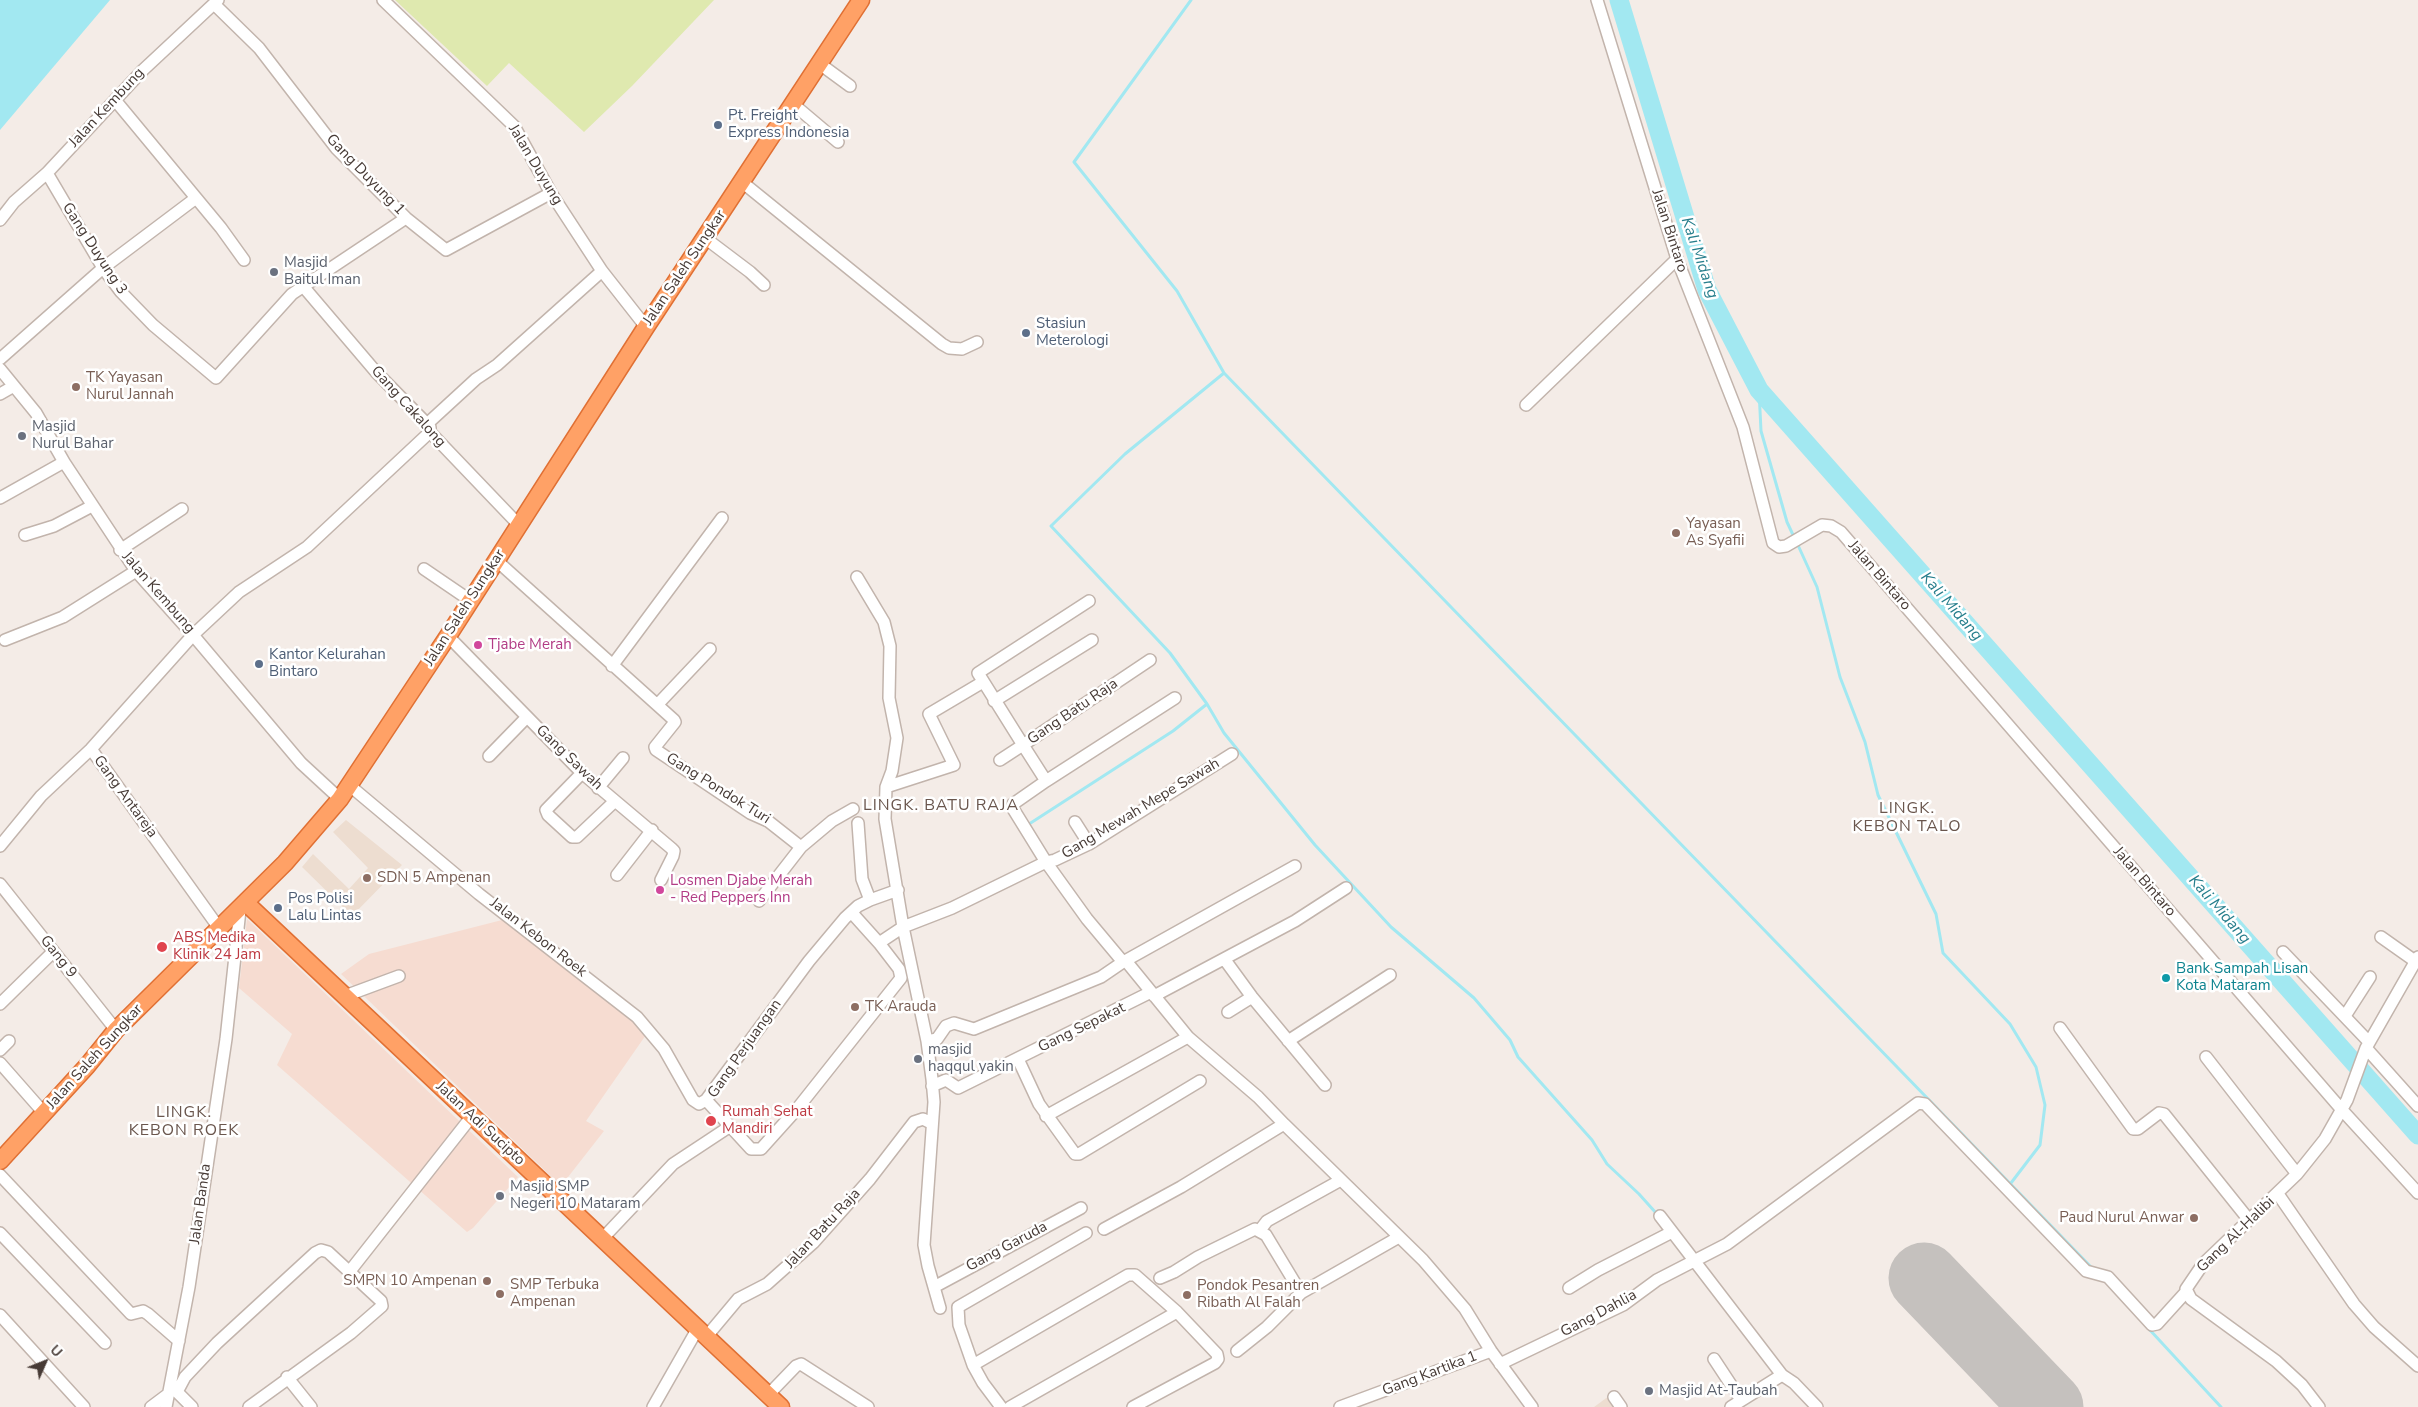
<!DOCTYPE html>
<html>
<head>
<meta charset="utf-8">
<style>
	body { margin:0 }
	#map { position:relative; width:2418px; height:1407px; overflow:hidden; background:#f4ece7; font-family:"Nunito Sans",sans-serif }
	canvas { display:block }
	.north { position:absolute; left:20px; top:1337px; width:50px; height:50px; -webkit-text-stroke:4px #fff; paint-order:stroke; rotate:46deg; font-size:14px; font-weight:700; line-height:20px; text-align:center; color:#473b36 }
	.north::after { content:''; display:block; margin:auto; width:18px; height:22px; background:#473b36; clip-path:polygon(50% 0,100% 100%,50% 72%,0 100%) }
</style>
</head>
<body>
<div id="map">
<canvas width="2418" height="1407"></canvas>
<div class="north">U</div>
</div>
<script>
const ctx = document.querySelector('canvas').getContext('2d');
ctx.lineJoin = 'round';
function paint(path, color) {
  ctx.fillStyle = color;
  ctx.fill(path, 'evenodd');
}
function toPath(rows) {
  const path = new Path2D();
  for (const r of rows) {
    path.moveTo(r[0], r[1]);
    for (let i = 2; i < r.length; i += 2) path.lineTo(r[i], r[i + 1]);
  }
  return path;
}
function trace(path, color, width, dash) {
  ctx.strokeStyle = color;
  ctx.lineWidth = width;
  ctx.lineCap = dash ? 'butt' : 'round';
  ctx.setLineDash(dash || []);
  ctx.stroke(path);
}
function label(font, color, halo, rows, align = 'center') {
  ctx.font = font + ' "Nunito Sans",sans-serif';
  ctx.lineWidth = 5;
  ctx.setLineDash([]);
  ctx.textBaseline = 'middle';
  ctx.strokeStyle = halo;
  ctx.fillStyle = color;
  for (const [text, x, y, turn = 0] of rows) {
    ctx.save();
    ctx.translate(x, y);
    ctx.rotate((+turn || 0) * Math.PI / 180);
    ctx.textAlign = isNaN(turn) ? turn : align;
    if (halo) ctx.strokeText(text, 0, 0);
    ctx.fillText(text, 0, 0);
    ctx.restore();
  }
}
paint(toPath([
	[247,919,518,1177,473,1228,467,1232,277,1065,292,1034,239,988],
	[506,919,648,1032,586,1121,604,1131,561,1186,341,974,369,954]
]), '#f6dcd1');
paint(toPath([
	[346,820,402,865,352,916,302,867,313,854,349,889,368,868,333,832],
	[1609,1396,1616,1407,1594,1407]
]), '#edddd0');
paint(toPath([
	[395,0,714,0,632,86,584,132,509,63,487,86]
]), '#dfe9af');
paint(toPath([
	[0,0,110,0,0,130]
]), '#a2e8f1');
trace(toPath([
	[1191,0,1074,162,1177,291,1224,373,2092,1268],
	[1759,390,1761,431,1787,522,1794,537],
	[1797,543,1817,587,1840,677,1865,742,1878,795,1936,914,1943,953,2010,1024,2036,1067,2045,1105,2040,1145,2011,1183],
	[1207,704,1224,733,1315,845,1391,927,1474,998,1510,1040,1518,1057,1592,1140,1607,1164,1639,1194,1656,1213],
	[1026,826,1173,731,1207,704,1170,653,1051,526,1125,454,1224,373],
	[2149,1329,2221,1407]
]), '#a2e8f1', 3);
trace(toPath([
	[1619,0,1707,290,1759,390,2418,1135]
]), '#a2e8f1', 19);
trace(toPath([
	[1924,1278,2048,1407]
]), '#c5c1be', 71);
const minor = toPath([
	[383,0,514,126,551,193,602,271,646,327],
	[1597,0,1677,259,1743,427,1773,543,1779,547,1786,546,1822,525,1831,526,1841,532,2342,1110,2418,1193],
	[214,4,259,48,336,148,406,218,446,250,551,193],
	[820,64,850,86],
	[115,100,221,228,244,260],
	[793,104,838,142],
	[47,173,103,268,121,292,153,325,216,378,292,294,406,218],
	[742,182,942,344,949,348,962,349,977,342],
	[0,220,14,202,47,173,143,70,218,0],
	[705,238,750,272,764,285],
	[302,285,376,372,430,427,430,432,518,524],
	[0,359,103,268,196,198],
	[0,369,36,413,64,462,136,571,193,635,301,763,340,799],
	[0,394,14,386],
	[1526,405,1677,259],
	[427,424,476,379,497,365,602,271],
	[0,498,64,462],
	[25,535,54,526,92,506],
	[120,550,182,509],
	[496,560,674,720,675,722,655,747,656,750,750,813,768,821,801,847,759,901],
	[424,569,471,601],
	[857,577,884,622,890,646,889,698,897,738,892,771,886,787,885,819,903,927,927,1041,932,1079,934,1102,924,1245,928,1266,940,1308],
	[448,636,582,773,671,848,674,851,673,856,661,880],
	[5,640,63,617,136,571],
	[612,666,722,518],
	[994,701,1092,640],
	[658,704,710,649],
	[91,749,219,928],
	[489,756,527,717],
	[1000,760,1023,745,978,673,1089,601],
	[582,773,546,810,548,815,572,837,577,837,615,801],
	[1046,781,1175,698],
	[349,785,479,894,637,1017,664,1049,693,1100,699,1104,706,1100],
	[886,787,954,765,929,714,983,682],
	[598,788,623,758],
	[1075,822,1089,844],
	[0,846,41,796,91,749,193,635,239,592,307,547,430,432],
	[801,847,832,821,853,809],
	[617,875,652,830],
	[0,884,116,1030],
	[870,900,898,890],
	[852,913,879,943,899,969,901,978,797,1109,761,1149,751,1149,706,1100,809,961,845,918,858,906,870,900,862,879,858,823],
	[2381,937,2415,961],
	[879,943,903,927,952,908,1046,862,1055,860,1089,844,1232,754],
	[2283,952,2369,1042],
	[1225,960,1252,997,1325,1085],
	[1126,961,1188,1037,1258,1097,1284,1124],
	[1123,962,1087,919,1046,862,1012,807,1013,804,1046,781,1023,745,1150,660],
	[345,996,399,976],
	[1154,996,1295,921,1346,888],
	[0,1004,53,952],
	[1228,1012,1252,997],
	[2345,1016,2370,977],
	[2060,1028,2133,1129,2138,1129,2159,1113,2164,1114,2249,1220],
	[927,1041,937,1039,946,1026,954,1023,974,1029,1101,977,1123,962,1295,866],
	[1288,1041,1390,975],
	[2366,1048,2418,1106],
	[0,1050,9,1041],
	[2206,1057,2297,1174],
	[1018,1059,1039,1104,1075,1154,1079,1154,1200,1081],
	[0,1063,44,1113],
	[932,1086,946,1080,958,1088,1151,992],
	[1046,1116,1188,1037],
	[0,1175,131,1314,143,1311,148,1314,179,1341],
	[2278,1194,2354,1304,2374,1327,2418,1366],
	[1660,1216,1782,1375],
	[1104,1229,1181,1187,1284,1124,1423,1260,1465,1309,1491,1351,1532,1407],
	[1260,1230,1267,1221,1341,1180],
	[0,1233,105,1343],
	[603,1238,673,1164,729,1127],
	[350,1271,472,1116],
	[1160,1278,1174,1272,1198,1257,1255,1229,1266,1235,1301,1293,1399,1237],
	[934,1287,1081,1208],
	[1569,1288,1598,1270,1672,1232],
	[0,1315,84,1407],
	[707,1336,738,1299,767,1284,813,1243,870,1179,914,1122,923,1119,931,1123],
	[1237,1351,1267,1327,1301,1293],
	[1714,1359,1741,1400],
	[1500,1364,1623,1305,1657,1280,1727,1244,1918,1103,1925,1104,2086,1271,2108,1277,2152,1325,2157,1324,2186,1292],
	[973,1365,1128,1275,1135,1275,1177,1312,1217,1354,1218,1359,1215,1363,1133,1407],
	[287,1377,311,1407],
	[173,1388,192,1407],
	[177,1392,185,1377,217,1343,315,1253,321,1250,328,1252,381,1301,382,1306,351,1333,249,1407],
	[769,1394,796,1366,801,1364,868,1407],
	[1614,1397,1621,1407],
	[151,1407,167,1395],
	[166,1407,189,1287,226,1039,240,910],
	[653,1407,698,1328],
	[1001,1407,983,1383,973,1365,959,1325,958,1307,1086,1233],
	[1010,1407,1177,1312],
	[1340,1407,1491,1351],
	[1731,1407,1782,1375,1794,1383,1817,1407],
	[2319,1407,2302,1385,2276,1361,2191,1299,2186,1289,2203,1264,2297,1174,2325,1139,2347,1100,2366,1048,2418,957]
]);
const highway = toPath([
	[246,903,781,1407],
	[0,1161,87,1066,116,1030,285,863,340,799,448,636,646,327,861,0]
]);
trace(minor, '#c2b4ac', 14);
trace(highway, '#e07034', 19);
trace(minor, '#fff', 11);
trace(highway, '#ffa166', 16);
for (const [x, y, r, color] of [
	[718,125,5,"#5c6f8a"],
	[274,272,5,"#6b7280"],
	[1026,333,5,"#5c6f8a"],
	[76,387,5,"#8d6e63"],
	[22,436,5,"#6b7280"],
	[1676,533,5,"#8d6e63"],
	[478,645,5,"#d1479c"],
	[259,664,5,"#5c6f8a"],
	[367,878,5,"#8d6e63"],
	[660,890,5,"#d1479c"],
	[278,908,5,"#5c6f8a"],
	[162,947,6,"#e0444e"],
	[2166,978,5,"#0f9aa8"],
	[855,1007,5,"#8d6e63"],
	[918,1059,5,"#6b7280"],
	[711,1121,6,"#e0444e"],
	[500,1196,5,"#6b7280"],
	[2194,1218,5,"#8d6e63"],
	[487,1281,5,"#8d6e63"],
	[500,1294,5,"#8d6e63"],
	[1187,1295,5,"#8d6e63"],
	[1649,1391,5,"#6b7280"]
]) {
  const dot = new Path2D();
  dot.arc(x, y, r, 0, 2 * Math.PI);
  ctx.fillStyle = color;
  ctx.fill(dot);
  trace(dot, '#fff', 2);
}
label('15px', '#473b36', '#fff', [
	["Jalan Kembung",107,108,-47],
	["Jalan Duyung",535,165,59],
	["Gang Duyung 1",365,175,46],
	["Jalan Bintaro",1669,231,72],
	["Gang Duyung 3",94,249,57],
	["Jalan Saleh Sungkar",685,268,-56],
	["Gang Cakalong",408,407,48],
	["Jalan Bintaro",1879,576,49],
	["Jalan Kembung",158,593,49],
	["Jalan Saleh Sungkar",465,608,-57],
	["Gang Batu Raja",1073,712,-34],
	["Gang Sawah",569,758,44],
	["Gang Pondok Turi",718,789,32],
	["Gang Antareja",125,797,54],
	["Gang Mewah Mepe Sawah",1141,809,-31],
	["Jalan Bintaro",2144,882,49],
	["Jalan Kebon Roek",538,938,38],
	["Gang 9",58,957,52],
	["Gang Sepakat",1082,1028,-26],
	["Gang Perjuangan",745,1049,-55],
	["Jalan Saleh Sungkar",95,1057,-48],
	["Jalan Adi Sucipto",480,1124,43],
	["Jalan Banda",201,1204,-82],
	["Jalan Batu Raja",823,1229,-47],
	["Gang Al-Halibi",2236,1235,-44],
	["Gang Garuda",1007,1247,-28],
	["Gang Dahlia",1599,1314,-28],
	["Gang Kartika 1",1430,1374,-21]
]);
label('15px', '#4e5e75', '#fff', [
	["Pt. Freight",728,116],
	["Express Indonesia",728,133],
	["Stasiun",1036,324],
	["Meterologi",1036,341],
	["Kantor Kelurahan",269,655],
	["Bintaro",269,672],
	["Pos Polisi",288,899],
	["Lalu Lintas",288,916]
], 'left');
label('15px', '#5b616d', '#fff', [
	["Masjid",284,263],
	["Baitul Iman",284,280],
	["Masjid",32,427],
	["Nurul Bahar",32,444],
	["masjid",928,1050],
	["haqqul yakin",928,1067],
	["Masjid SMP",510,1187],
	["Negeri 10 Mataram",510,1204],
	["Masjid At-Taubah",1659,1391]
], 'left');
label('15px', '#785e54', '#fff', [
	["TK Yayasan",86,378],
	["Nurul Jannah",86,395],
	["Yayasan",1686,524],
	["As Syafii",1686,541],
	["SDN 5 Ampenan",377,878],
	["TK Arauda",865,1007],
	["Paud Nurul Anwar",2184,1218,"right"],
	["SMPN 10 Ampenan",477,1281,"right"],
	["SMP Terbuka",510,1285],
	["Ampenan",510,1302],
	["Pondok Pesantren",1197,1286],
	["Ribath Al Falah",1197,1303]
], 'left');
label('15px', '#b23c85', '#fff', [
	["Tjabe Merah",488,645],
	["Losmen Djabe Merah",670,881],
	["- Red Peppers Inn",670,898]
], 'left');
label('15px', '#be3a42', '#fff', [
	["ABS Medika",173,938],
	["Klinik 24 Jam",173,955],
	["Rumah Sehat",722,1112],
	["Mandiri",722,1129]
], 'left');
label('15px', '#0d838f', '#fff', [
	["Bank Sampah Lisan",2176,969],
	["Kota Mataram",2176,986]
], 'left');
label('italic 16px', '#267e8c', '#fff', [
	["Kali Midang",1699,258,71],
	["Kali Midang",1951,607,49],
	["Kali Midang",2219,910,49]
]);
ctx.letterSpacing = '1px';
label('16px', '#6a564d', '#fff', [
	["LINGK. BATU RAJA",941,806],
	["LINGK.",1907,809],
	["KEBON TALO",1907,827],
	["LINGK.",184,1113],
	["KEBON ROEK",184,1131]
]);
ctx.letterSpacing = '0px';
</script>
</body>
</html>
